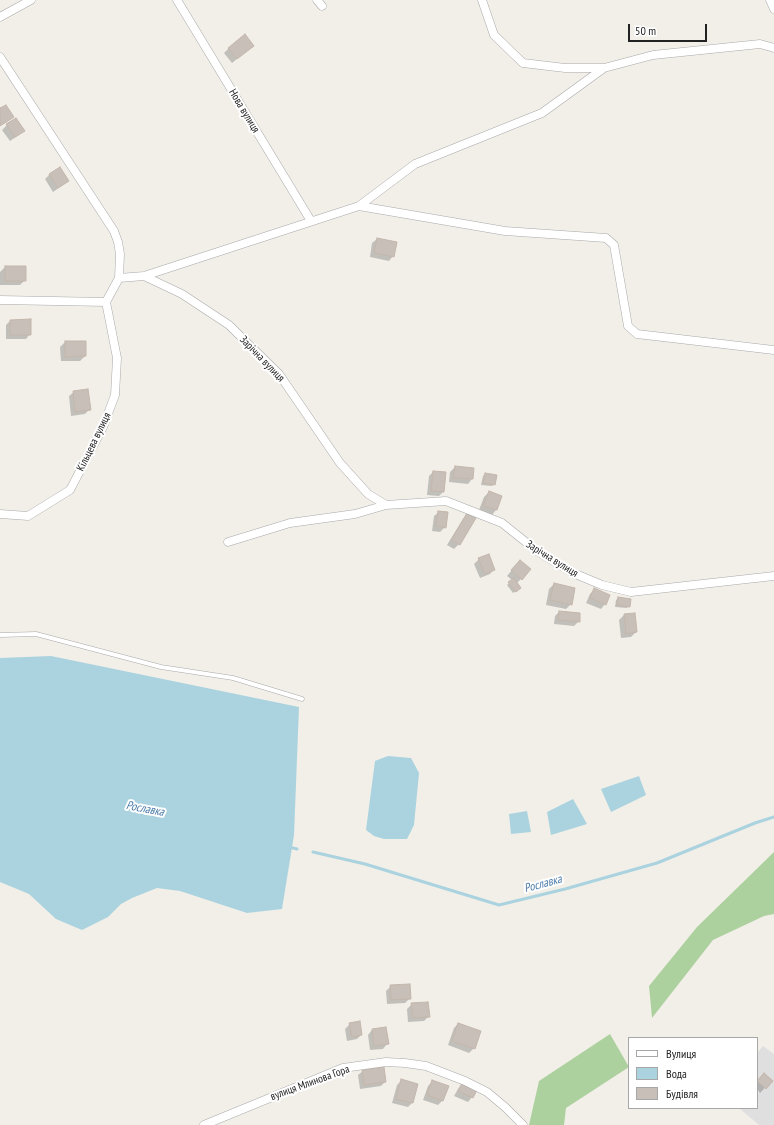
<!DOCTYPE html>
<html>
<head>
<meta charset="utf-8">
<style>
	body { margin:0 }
	#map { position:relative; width:774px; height:1125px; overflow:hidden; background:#f2efe9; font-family:"PT Sans Narrow",sans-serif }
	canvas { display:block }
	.legend { position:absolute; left:628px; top:1037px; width:130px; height:72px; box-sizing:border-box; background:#fff; border:1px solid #a7a7a7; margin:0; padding:5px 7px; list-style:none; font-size:12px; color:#222 }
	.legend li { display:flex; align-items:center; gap:8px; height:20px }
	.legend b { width:20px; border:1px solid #a7a7a7 }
	.scale { position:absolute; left:628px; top:24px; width:79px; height:18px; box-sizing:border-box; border:2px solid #222; border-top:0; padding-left:5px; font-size:12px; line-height:14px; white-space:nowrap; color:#222; -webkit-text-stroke:3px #fff; paint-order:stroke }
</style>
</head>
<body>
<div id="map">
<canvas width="774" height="1125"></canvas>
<ul class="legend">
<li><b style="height:5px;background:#fff"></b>Вулиця</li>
<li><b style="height:11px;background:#aad3df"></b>Вода</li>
<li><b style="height:11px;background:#c7bfb8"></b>Будівля</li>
</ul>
<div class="scale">50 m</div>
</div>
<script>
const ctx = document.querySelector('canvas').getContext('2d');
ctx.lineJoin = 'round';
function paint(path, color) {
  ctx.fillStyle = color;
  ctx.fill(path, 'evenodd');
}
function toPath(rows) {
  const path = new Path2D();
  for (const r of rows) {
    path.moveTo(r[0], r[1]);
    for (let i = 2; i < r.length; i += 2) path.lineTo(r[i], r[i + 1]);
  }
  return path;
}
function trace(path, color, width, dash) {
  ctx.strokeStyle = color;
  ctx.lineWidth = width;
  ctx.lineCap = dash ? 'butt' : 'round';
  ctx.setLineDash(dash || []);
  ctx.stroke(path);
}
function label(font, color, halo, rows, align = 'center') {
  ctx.font = font + ' "PT Sans Narrow",sans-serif';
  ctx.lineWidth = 4;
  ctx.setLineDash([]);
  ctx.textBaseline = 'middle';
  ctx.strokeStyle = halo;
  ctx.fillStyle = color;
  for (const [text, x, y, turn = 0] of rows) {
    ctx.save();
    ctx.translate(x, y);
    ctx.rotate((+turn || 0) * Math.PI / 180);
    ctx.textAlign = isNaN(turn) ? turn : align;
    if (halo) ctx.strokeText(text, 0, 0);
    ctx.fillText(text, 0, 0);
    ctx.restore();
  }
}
paint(toPath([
	[763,1046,774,1054,774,1125,759,1125,739,1108,757,1108,757,1053]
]), '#e0dfdf');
paint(toPath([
	[774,852,774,914,764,916,713,940,652,1018,649,986,697,927],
	[610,1034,629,1067,566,1108,564,1125,529,1125,539,1081]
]), '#add19e');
paint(toPath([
	[51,656,299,707,294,835,282,909,247,913,180,891,157,888,132,898,121,904,108,917,82,930,56,919,29,894,0,882,0,658],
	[388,756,411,758,419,773,414,825,407,839,384,839,374,836,366,830,375,761],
	[639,776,646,795,611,812,601,789],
	[573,799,587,824,551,835,547,812],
	[527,811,531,832,511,834,509,814]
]), '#aad3df');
paint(toPath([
	[253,46,232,63,224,53,229,48],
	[7,125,24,131,19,135,10,141,2,130],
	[50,174,68,181,63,185,53,192,45,179],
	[377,239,393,256,389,261,370,257,372,243],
	[5,267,25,267,25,280,20,285,0,285,0,272],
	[10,321,30,334,26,339,6,339,6,325],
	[65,342,85,356,80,361,61,361,60,347],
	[74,392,89,410,85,414,71,416,69,396],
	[455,467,473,469,472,479,468,484,449,482,450,472],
	[433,472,443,492,439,496,427,495,429,476],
	[485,474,494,484,492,486,481,485,483,476],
	[489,492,501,497,496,510,492,515,479,510,484,497],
	[439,512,445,527,440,532,432,531,434,516],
	[467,515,459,544,454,549,447,545,463,519],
	[479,559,494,569,490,574,480,578,474,564],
	[516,565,521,579,517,583,518,590,513,593,507,585,512,580,507,576],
	[554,584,571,604,566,609,546,605,549,589],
	[594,590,605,604,601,609,586,603,590,594],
	[618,598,629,606,627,608,615,607,616,600],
	[559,612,579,621,574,626,554,624,555,616],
	[634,614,636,632,631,637,621,638,619,620,624,615],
	[391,986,410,998,405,1003,387,1004,386,991],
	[412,1004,429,1016,424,1021,408,1022,407,1009],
	[350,1024,361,1035,357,1039,347,1041,345,1029],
	[458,1024,474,1048,469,1053,448,1045,454,1028],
	[372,1030,387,1044,383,1049,370,1050,368,1035],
	[363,1071,385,1082,381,1086,360,1089,358,1075],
	[764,1074,771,1081,760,1093,758,1090,757,1091,757,1081],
	[402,1080,412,1103,408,1107,392,1103,397,1085],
	[433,1081,443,1100,438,1105,423,1100,428,1086],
	[462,1084,472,1097,468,1102,454,1096,458,1089]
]), '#0003');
trace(toPath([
	[289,847,297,849],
	[313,852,365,864,499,905,565,889,657,863,755,823,774,817]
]), '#aad3df', 3);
const building = toPath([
	[245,34,254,46,237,59,228,48,245,34],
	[6,105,14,117,0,126,0,108,6,105],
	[16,118,25,131,15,137,6,124,16,118],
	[60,167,69,181,58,188,49,174,60,167],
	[377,238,397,242,394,257,374,253,377,238],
	[5,266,26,266,26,281,5,281,5,266],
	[31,319,31,335,10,335,10,320,31,319],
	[65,341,86,341,86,356,65,357,65,341],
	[88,389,91,410,75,412,73,391,88,389],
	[455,466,474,468,473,479,453,478,455,466],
	[433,471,446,472,444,492,431,491,433,471],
	[485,473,497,475,495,485,483,483,485,473],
	[489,491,502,496,497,510,483,506,489,491],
	[438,511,448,512,446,528,436,526,438,511],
	[467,513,476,518,460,545,451,540,467,513],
	[489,554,495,570,485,574,478,558,489,554],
	[520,560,531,569,522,580,511,570,520,560],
	[514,578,521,588,516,592,508,582,514,578],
	[554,583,575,588,572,605,550,600,554,583],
	[594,588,610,595,606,605,590,598,594,588],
	[618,597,631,599,630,607,617,605,618,597],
	[559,611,580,613,580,622,558,620,559,611],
	[635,613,637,632,626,634,624,614,635,613],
	[410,984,411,999,391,1000,390,985,410,984],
	[428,1002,430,1017,413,1018,411,1003,428,1002],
	[360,1021,362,1035,352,1037,349,1023,360,1021],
	[458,1023,481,1031,475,1049,452,1041,458,1023],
	[386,1027,389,1044,374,1046,372,1029,386,1027],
	[384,1067,386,1082,364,1085,362,1070,384,1067],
	[764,1073,773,1081,766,1089,757,1081,764,1073],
	[401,1079,418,1084,413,1103,396,1099,401,1079],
	[432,1080,449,1086,443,1101,427,1095,432,1080],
	[462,1083,477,1090,473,1098,458,1091,462,1083]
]);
paint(building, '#c7bfb8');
trace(building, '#c4b6ab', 1);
const service = toPath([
	[0,635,36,634,161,667,233,678,302,699]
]);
const minor = toPath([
	[177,0,311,221],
	[317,0,322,6],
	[482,0,494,35,523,63,565,68,604,68],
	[770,0,774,9],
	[0,17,31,0],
	[0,57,114,231,118,242,120,254,119,278],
	[359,206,505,231,606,238,614,245,628,326,637,334,774,350],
	[144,276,182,294,229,325,279,374,340,463,368,494,386,505],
	[0,300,106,302],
	[106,302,119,278,144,276,359,206,415,164,542,113,604,68,653,55,760,44,774,48],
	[0,514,28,516,70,490,103,427,115,395,117,358,106,302],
	[228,542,290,523,355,514,386,505,446,501,502,523,537,551,573,573,602,585,631,592,774,576],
	[204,1125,343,1068,386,1062,405,1063,426,1066,465,1081,487,1092,505,1107,523,1125]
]);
trace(service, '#a9a9a9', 5);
trace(minor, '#a9a9a9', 9);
trace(service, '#fff', 4);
trace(minor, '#fff', 8);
label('11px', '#222', '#fff', [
	["Нова вулиця",244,111,59],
	["Зарічна вулиця",262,359,46],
	["Кільцева вулиця",94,442,-64],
	["Зарічна вулиця",552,559,32],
	["вулиця Млинова Гора",310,1083,-20]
]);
label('italic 12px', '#4a7aab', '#fff', [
	["Рославка",145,809,11],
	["Рославка",543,884,-15]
]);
</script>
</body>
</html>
